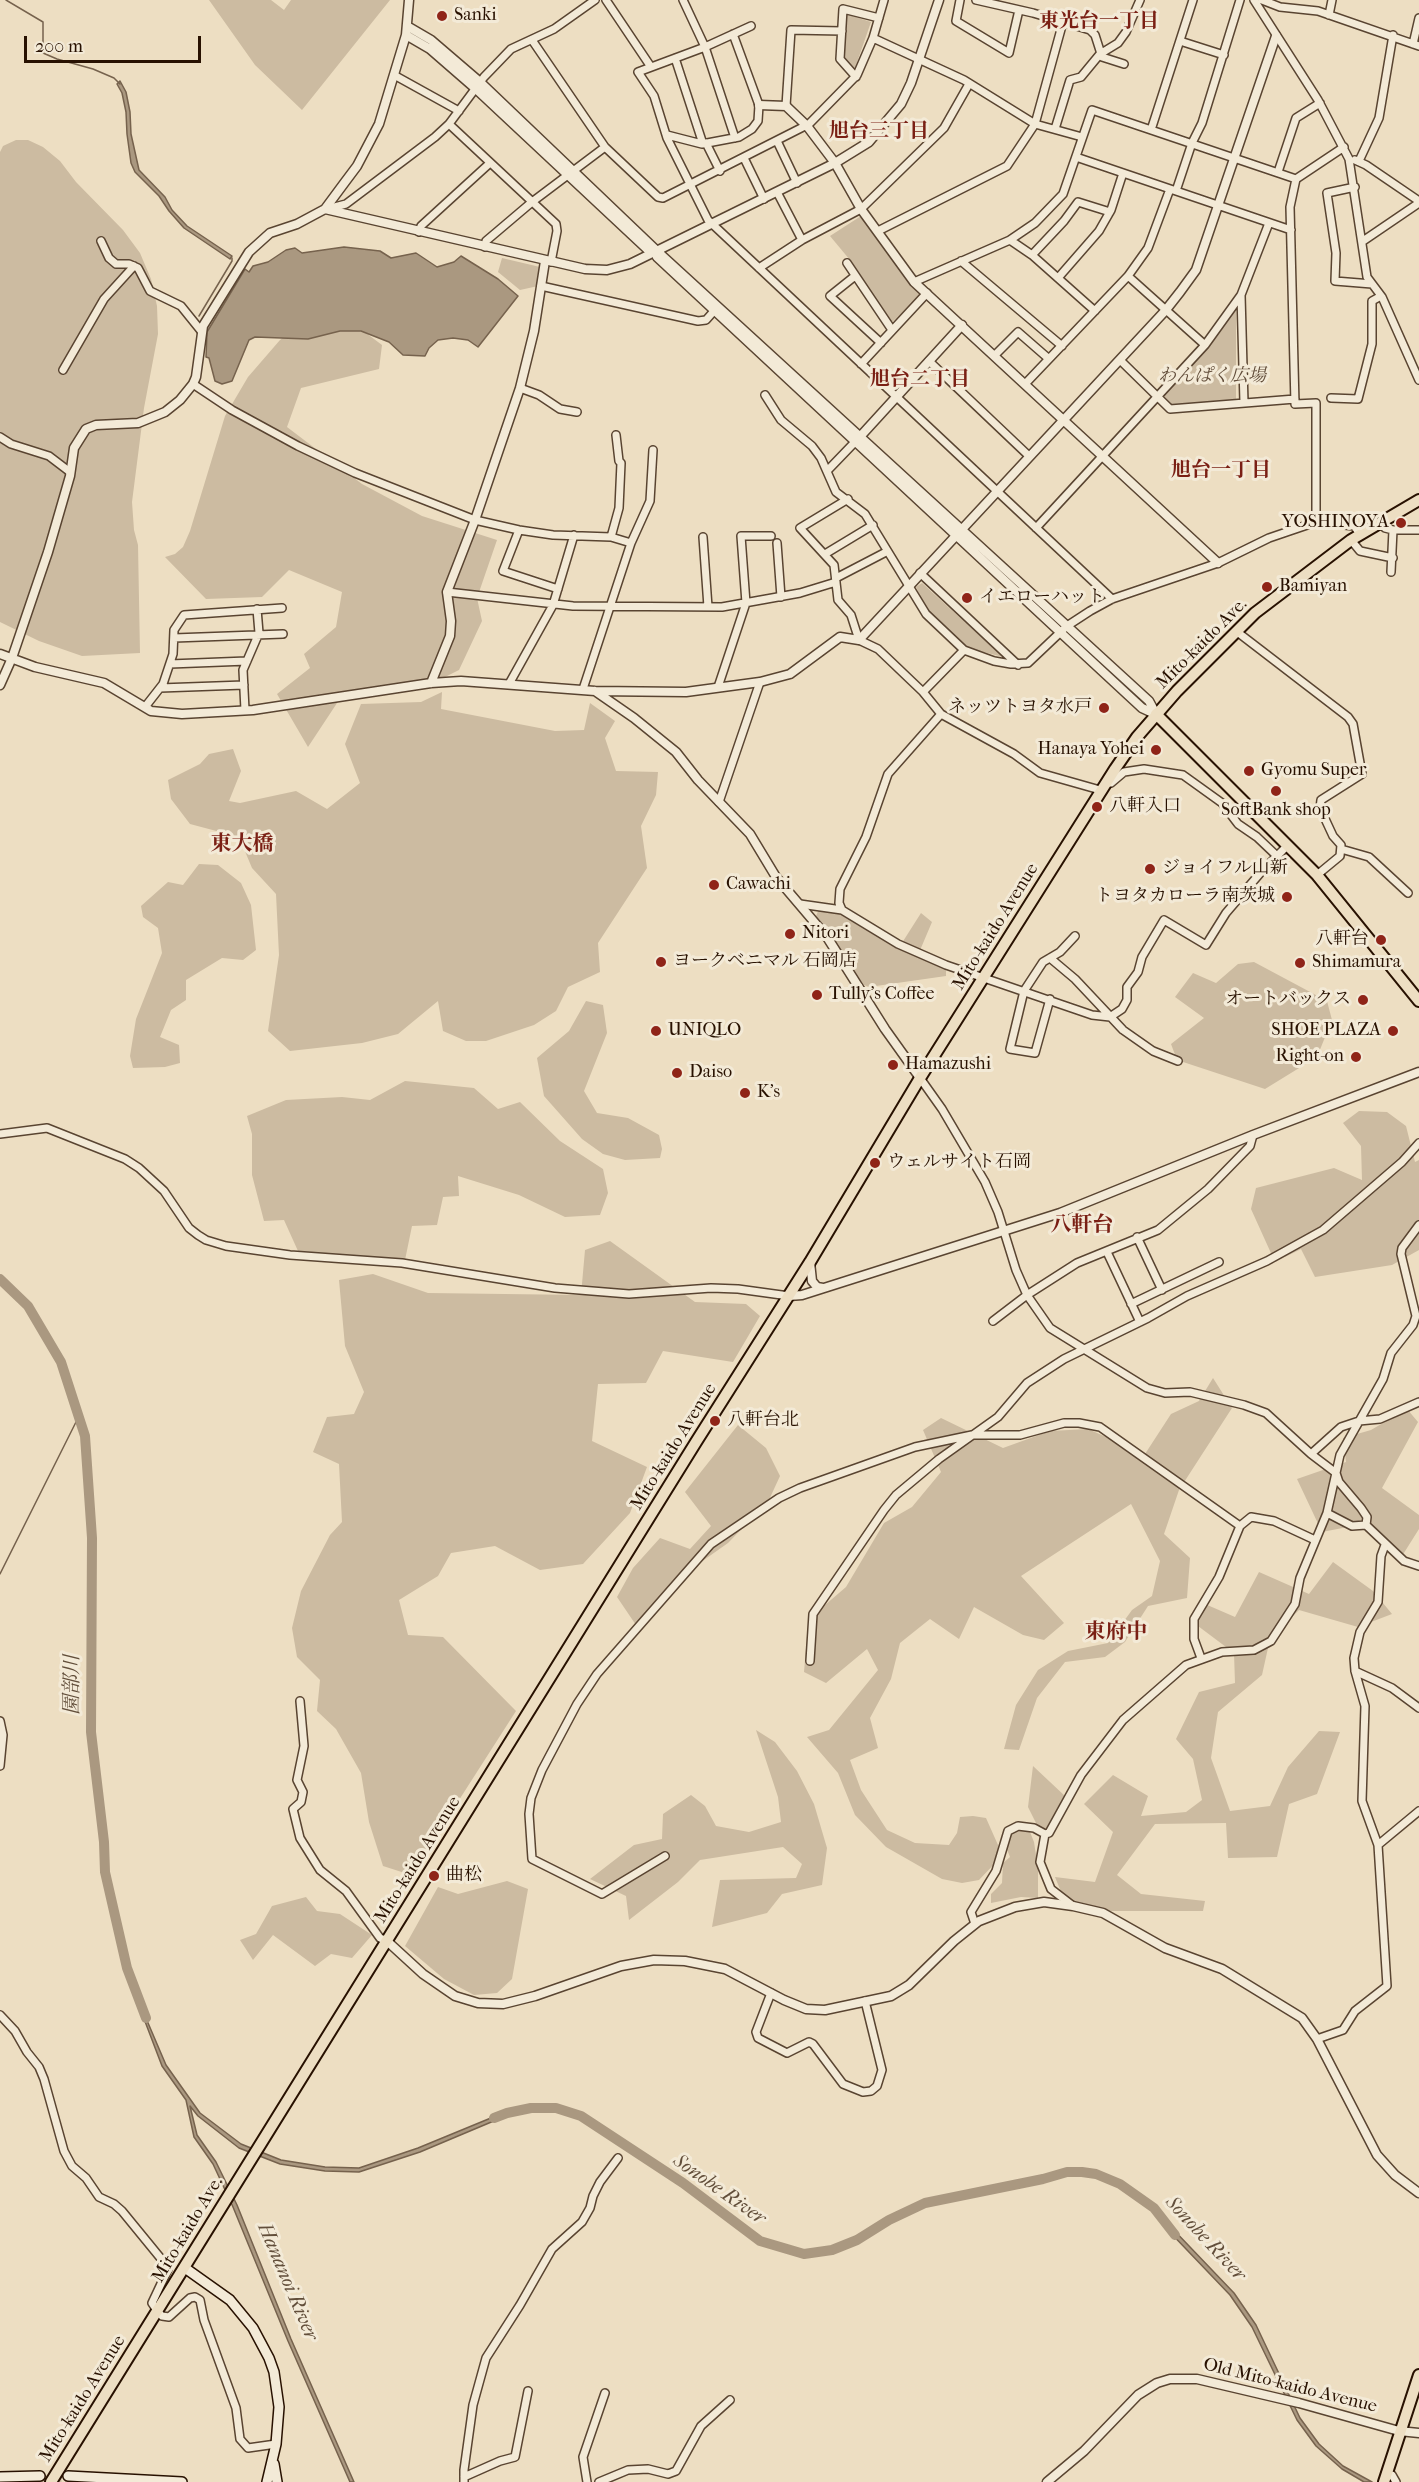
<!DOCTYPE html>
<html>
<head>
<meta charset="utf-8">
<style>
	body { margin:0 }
	#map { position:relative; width:1419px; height:2482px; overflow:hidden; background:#eddec2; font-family:"IM FELL French Canon",serif }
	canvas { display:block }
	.scale { position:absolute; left:24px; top:36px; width:177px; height:27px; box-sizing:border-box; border:3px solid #281101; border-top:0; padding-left:8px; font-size:18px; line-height:21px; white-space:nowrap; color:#281101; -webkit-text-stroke:4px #f3ead7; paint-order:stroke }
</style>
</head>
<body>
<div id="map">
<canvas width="1419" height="2482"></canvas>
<div class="scale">200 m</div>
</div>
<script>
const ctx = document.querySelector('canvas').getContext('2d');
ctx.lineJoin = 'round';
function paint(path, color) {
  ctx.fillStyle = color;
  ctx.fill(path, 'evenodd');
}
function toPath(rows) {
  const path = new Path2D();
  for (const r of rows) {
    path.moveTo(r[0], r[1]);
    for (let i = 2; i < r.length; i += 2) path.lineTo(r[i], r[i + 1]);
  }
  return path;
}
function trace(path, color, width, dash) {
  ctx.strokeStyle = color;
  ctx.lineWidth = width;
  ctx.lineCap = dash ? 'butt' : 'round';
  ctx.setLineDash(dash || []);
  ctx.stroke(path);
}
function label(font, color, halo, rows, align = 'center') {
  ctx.font = font + ' "IM FELL French Canon","Noto Serif JP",serif';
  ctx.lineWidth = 6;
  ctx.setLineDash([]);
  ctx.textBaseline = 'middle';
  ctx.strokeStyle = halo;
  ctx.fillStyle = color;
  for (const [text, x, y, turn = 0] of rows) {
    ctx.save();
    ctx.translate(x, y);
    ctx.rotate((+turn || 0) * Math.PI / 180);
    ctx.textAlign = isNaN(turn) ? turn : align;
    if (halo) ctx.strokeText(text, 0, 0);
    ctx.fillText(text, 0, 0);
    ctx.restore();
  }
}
paint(toPath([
	[209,0,271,0,284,10,291,0,390,0,302,110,255,65],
	[846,14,871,22,855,68,843,58],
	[16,140,28,140,43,147,60,161,76,182,123,230,140,253,151,279,157,306,158,334,144,408,132,502,134,530,138,545,140,653,82,656,39,641,0,622,0,152,3,146],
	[861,216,923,294,891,323,850,260,830,236],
	[502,258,540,267,538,286,520,290,498,272],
	[1236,309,1236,399,1175,408,1164,396],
	[362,330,382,345,379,369,301,388,287,427,362,484,422,516,497,540,477,598,482,621,459,670,421,689,343,694,308,747,277,694,310,668,304,654,336,627,342,592,289,570,262,597,206,599,165,557,175,554,183,547,190,531,225,416,248,377,280,340,289,333],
	[922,583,1003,657,964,647,930,616,916,587],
	[442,692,441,709,555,731,584,730,590,703,615,721,605,738,616,771,658,772,656,795,641,826,647,868,598,943,600,972,568,987,556,1011,534,1025,486,1041,466,1041,443,1031,438,1001,398,1034,362,1043,290,1051,268,1031,279,955,276,894,252,868,239,837,190,824,171,799,168,780,200,764,209,754,233,749,241,771,229,801,240,803,296,791,327,809,360,783,345,744,361,704,421,702],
	[199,864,218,865,241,883,251,905,256,950,243,960,222,958,186,980,186,1000,171,1010,160,1037,179,1045,180,1063,165,1067,133,1068,130,1056,136,1019,162,953,158,928,143,917,141,906,168,882,183,885],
	[819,909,850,915,900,946,921,913,932,922,918,955,946,968,946,976,869,987,864,985,816,916],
	[1254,962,1327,1001,1332,1020,1317,1057,1265,1089,1177,1060,1171,1044,1204,1018,1175,997,1193,973,1216,983,1238,964],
	[586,1001,603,1005,607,1033,584,1091,597,1113,628,1118,659,1135,662,1149,660,1158,625,1160,603,1154,582,1139,544,1096,537,1058,569,1031],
	[405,1081,474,1088,498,1109,520,1102,560,1141,603,1169,608,1193,600,1215,565,1217,519,1195,458,1176,459,1196,443,1197,437,1225,412,1226,405,1260,298,1251,284,1220,264,1221,252,1175,252,1134,247,1116,286,1100,342,1097,370,1100],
	[1359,1111,1387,1112,1406,1126,1415,1162,1419,1160,1419,1250,1392,1265,1315,1277,1301,1249,1275,1262,1251,1209,1256,1188,1334,1168,1362,1180,1361,1146,1343,1123],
	[610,1241,695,1302,746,1304,760,1316,733,1362,663,1351,646,1383,598,1384,592,1441,647,1467,630,1513,583,1564,540,1570,495,1546,451,1553,438,1576,399,1600,408,1635,443,1637,516,1711,411,1875,383,1866,369,1822,361,1773,336,1729,317,1711,320,1680,297,1657,292,1628,301,1591,330,1535,342,1522,339,1464,313,1452,327,1417,354,1414,364,1392,345,1346,339,1280,373,1274,428,1293,581,1295,585,1250],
	[1213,1378,1232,1408,1179,1490,1164,1534,1190,1558,1187,1598,1148,1606,1125,1642,1105,1657,1065,1662,1037,1698,1019,1750,1004,1749,1016,1705,1038,1670,1068,1651,1108,1643,1132,1610,1152,1596,1160,1561,1131,1504,1021,1576,1064,1623,1044,1640,1023,1635,974,1607,959,1639,930,1619,900,1643,891,1679,870,1718,878,1748,850,1760,861,1790,887,1830,915,1843,949,1845,957,1833,960,1817,973,1816,986,1818,998,1845,999,1859,979,1880,962,1883,942,1879,886,1847,855,1815,838,1773,807,1737,829,1730,878,1670,867,1649,826,1683,804,1672,809,1612,825,1605,846,1587,884,1523,912,1507,941,1472,923,1430,941,1418,1003,1448,1050,1431,1088,1429,1145,1454,1171,1414,1199,1401],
	[1407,1409,1418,1422,1382,1488,1419,1515,1419,1529,1402,1556,1358,1525,1322,1532,1297,1479,1346,1462,1343,1438,1371,1430],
	[738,1425,766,1448,780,1476,768,1502,728,1543,677,1579,638,1628,617,1597,633,1568,660,1538,690,1549,711,1526,685,1492],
	[1333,1562,1373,1591,1392,1614,1358,1627,1299,1610,1270,1639,1262,1675,1218,1712,1211,1758,1230,1811,1270,1806,1288,1767,1319,1731,1340,1732,1317,1794,1289,1804,1277,1857,1228,1858,1226,1823,1155,1824,1117,1875,1141,1894,1205,1901,1203,1911,1084,1911,1064,1899,1055,1877,1095,1882,1113,1832,1084,1804,1113,1775,1148,1796,1141,1816,1186,1812,1202,1800,1193,1759,1176,1739,1199,1692,1235,1683,1234,1653,1194,1623,1205,1604,1235,1617,1259,1572,1309,1594],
	[756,1730,775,1742,797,1771,814,1804,827,1848,822,1885,782,1894,767,1913,712,1927,720,1880,796,1878,802,1864,783,1847,700,1860,678,1882,629,1920,626,1896,590,1879,634,1845,662,1839,663,1814,691,1795,705,1806,716,1826,749,1832,781,1822,778,1797],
	[1033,1766,1066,1797,1049,1829,1038,1827,1028,1807],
	[1014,1828,1030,1832,1034,1842,1038,1868,1038,1898,1021,1897,991,1903,991,1894,1002,1883,1003,1863,1010,1857,1004,1842],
	[507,1881,528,1889,512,1979,497,1993,474,1995,444,1979,405,1946,438,1887,458,1894],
	[306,1897,317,1911,340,1914,372,1935,352,1958,331,1954,315,1966,273,1935,253,1960,240,1940,256,1934,272,1906]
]), '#ccbba1');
const water = toPath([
	[120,81,126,92,130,112,131,134,139,170,165,197,172,210,187,226,232,256,230,259,184,228,169,211,159,196,135,172,131,163,127,134,126,112,122,93,117,84,120,81],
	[344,247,380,251,391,258,416,253,437,267,454,262,461,256,498,279,518,296,478,347,468,340,453,338,438,340,429,348,425,356,403,355,389,342,361,331,340,331,308,339,255,337,249,340,232,381,222,384,215,381,209,358,206,357,207,332,245,269,249,272,253,266,268,262,286,250,295,248,302,253,344,247],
	[125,1969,166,2065,200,2113,241,2144,281,2160,325,2167,359,2168,418,2148,503,2113,508,2115,420,2152,359,2172,325,2171,280,2164,239,2148,198,2116,190,2106,197,2135,216,2162,237,2205,291,2339,354,2482,350,2482,288,2341,233,2207,213,2164,194,2137,186,2100,162,2066,125,1969],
	[1168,2224,1234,2293,1256,2325,1300,2418,1319,2444,1343,2466,1372,2482,1364,2482,1342,2469,1316,2446,1297,2420,1252,2327,1230,2295,1165,2227,1168,2224]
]);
paint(water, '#aa9880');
trace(water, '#76624d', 1.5);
trace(toPath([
	[6,0,43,22,43,53,57,59,93,69,114,78,120,84],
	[199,316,232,261,232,258],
	[0,1574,79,1416]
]), '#76624d', 1.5);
trace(toPath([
	[0,1279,28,1306,61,1362,85,1436,92,1538,91,1732,104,1842,105,1872,127,1968,146,2018],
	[494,2118,507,2113,531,2108,556,2108,581,2116,683,2183,760,2241,804,2254,832,2250,857,2240,889,2220,925,2203,1043,2179,1067,2172,1082,2172,1096,2174,1120,2184,1154,2208,1175,2235]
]), '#aa9880', 10);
trace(toPath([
	[39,2480,66,2480]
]), '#cfbfa5', 9, [9, 4.5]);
const minor = toPath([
	[606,0,651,67],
	[683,0,705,47,735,138],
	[960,0,956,21,1009,53,1019,10],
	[976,0,1033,13,1090,30,1095,35,1102,57,1124,64],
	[1254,0,1318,100,1349,159,1367,277,1382,297,1419,380],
	[1262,0,1280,7,1318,11,1419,46],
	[1329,15,1332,0],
	[751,26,705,47,638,72,654,96,667,138,708,220,1112,599],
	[873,38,964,80,1035,124,1082,137],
	[532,40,605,147,658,197,663,198,809,124,857,75,873,38,884,0],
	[1180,41,1224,55],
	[1413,44,1419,18],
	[675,58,703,144],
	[394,75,459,111],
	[856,77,840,59,843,9,879,18],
	[786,106,791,30,842,31],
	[449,124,556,224,557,231,551,262],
	[1055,129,1070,80,1081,77,1100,54,1118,43,1126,32,1140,0],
	[1151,130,1193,0],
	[667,135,702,144,739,137,752,129,758,121,759,105,733,34],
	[777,141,797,183],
	[706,143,720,171],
	[1076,157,1291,230],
	[744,158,764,199],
	[1355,160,1366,165,1419,201],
	[1359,161,1379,118,1393,35],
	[1278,172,1296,118,1320,103],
	[1355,187,1327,193,1336,253,1335,281,1372,284],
	[1176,191,1192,143,1202,123,1240,0],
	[777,192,802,240],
	[327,209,346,204,435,137,449,124,484,77,511,49,554,29,595,0],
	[878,231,1007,166,1035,124,1063,22],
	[419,232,421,226,490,163],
	[1010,240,1032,255,1095,311],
	[101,241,109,258,116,264,129,264,138,268,150,291,181,306,202,332],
	[1363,241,1419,203],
	[485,247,486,241,532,202,605,147],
	[1032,255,1064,221,1078,202,1110,212],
	[961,261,1062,346],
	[847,263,892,330],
	[759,268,802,240,861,209,944,128,969,84],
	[855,276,830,296,881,343],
	[1128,276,1205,345],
	[1058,278,1099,231,1111,210,1123,173],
	[914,282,1010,240,1035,223,1063,194,1092,110,1296,179],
	[541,286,698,321,706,320,714,311],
	[1241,295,1244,403],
	[995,355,1018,332,1049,359],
	[1120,360,1170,409,1295,399],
	[929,361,1029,456],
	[861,364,927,293],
	[63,370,104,299,134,266],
	[193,384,232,410,298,446,355,473,475,520,519,530,553,535,611,537,631,543],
	[1025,384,1128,276,1148,248,1170,189],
	[520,388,539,395,560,409,577,412],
	[765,395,781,420,812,446,821,458,836,492,865,514,926,614,964,650,994,661,1011,664,1028,663,1067,626,1090,611,1112,599,1218,563,1269,538,1316,522,1354,526,1360,534],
	[1331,398,1358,399,1372,344,1372,301,1381,296],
	[0,437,11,444,49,456,70,472],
	[827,471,854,443],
	[848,499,800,528,834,565,838,600,851,615,859,640,878,649,923,692,941,714,1014,754,1040,773,1100,790],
	[1316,522,1316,403,1295,404,1290,207,1296,179,1344,147],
	[1380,522,1385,528,1393,530,1419,530],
	[1036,528,1205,345,1241,295,1269,223],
	[519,530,503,571,558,589],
	[611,537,619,508,621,463,619,461,616,435],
	[703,537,708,607],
	[1351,540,1360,551,1393,558],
	[777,543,781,597],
	[825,554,873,525],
	[1391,572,1393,530],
	[920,573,1018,665],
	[836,578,886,552],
	[447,592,573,606,722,607,800,593,836,582],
	[1236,631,1348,717,1353,724,1362,774,1321,800,1320,808,1333,836,1341,845,1340,856,1317,875],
	[174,638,283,634],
	[170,664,247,661],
	[509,684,553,605,574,535],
	[718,687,746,603,741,536,771,536],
	[160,688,244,685],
	[583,689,631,543,650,501,653,450],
	[923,692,964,650],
	[145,707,163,684,173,654,174,630,184,615,282,608],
	[245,710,243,670,259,633,257,609],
	[1106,782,1111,783,1124,772,1144,769,1183,775,1222,803,1238,824,1257,837,1277,856],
	[719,802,760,682],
	[1341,849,1369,857,1408,893],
	[800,904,842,910,898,944,946,965,1092,1015,1110,1017,1122,1009,1127,1000,1127,987,1138,972,1142,957,1164,920,1206,945,1226,913,1262,871,1288,845],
	[842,910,839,903,840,889,866,837,888,774,941,714],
	[1050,958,1075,979,1123,1030,1153,1051,1178,1061],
	[1050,999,1035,1053,1010,1049,1024,991,1043,962,1060,952,1075,936],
	[920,1078,942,1109,985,1182,998,1212,1016,1270,1027,1295,1050,1328,1147,1388,1165,1393,1190,1392,1244,1405,1266,1413,1311,1454,1341,1427,1359,1421,1380,1419,1419,1402],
	[0,1134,47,1128,125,1159,139,1168,164,1191,189,1228,198,1235,206,1240,226,1246,290,1255,402,1263,555,1288,629,1294,711,1288,738,1289,789,1296],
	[1419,1225,1402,1248,1401,1254,1416,1316,1413,1325,1391,1353,1383,1379,1340,1455,1327,1513,1352,1526,1366,1525,1404,1561,1419,1566],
	[1137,1237,1162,1290],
	[1107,1252,1140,1322],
	[1131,1304,1219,1262],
	[993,1321,1027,1295,1077,1263,1158,1230,1208,1189,1250,1146,1253,1135],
	[1311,1454,1336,1473,1339,1482,1361,1508,1367,1517,1366,1525],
	[1201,1658,1194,1639,1194,1619,1219,1577,1240,1526,1251,1517,1274,1521,1315,1540],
	[810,1661,813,1614,884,1510,896,1495,939,1459,998,1417,1027,1383,1064,1359,1148,1318,1187,1296,1267,1261,1323,1230,1402,1162,1419,1143],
	[1355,1671,1392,1688,1419,1708],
	[300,1701,304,1746,297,1780,303,1792,301,1802,293,1809,300,1838,320,1870,346,1891,380,1938,387,1941],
	[0,1721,3,1735,0,1766],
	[1378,1845,1419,1811],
	[665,1856,602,1894,532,1859,529,1814,531,1798,542,1770,577,1704,597,1674,711,1544,779,1498,800,1488,915,1447,972,1435,1020,1435,1064,1423,1079,1423,1100,1427,1240,1526],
	[1073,1906,1051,1889,1040,1862,1045,1834,1049,1833,1081,1775,1123,1720,1186,1665,1222,1652,1254,1650,1271,1641,1295,1604,1300,1578,1327,1513],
	[975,1924,971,1912,996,1871,1008,1831,1018,1826,1034,1828,1045,1834],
	[771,1993,756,2032,758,2038,787,2053,809,2042,813,2044,843,2084,863,2092,871,2091,877,2086,882,2070,865,2001],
	[0,2015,15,2031,27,2052,39,2067,44,2079,64,2151,72,2166,86,2178,99,2197,114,2204,122,2211,167,2266,168,2269,152,2303,158,2312,162,2316,169,2317,190,2298,195,2297,200,2300,204,2320,236,2408,240,2439,248,2448,276,2444],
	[1317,2039,1343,2030,1355,2011,1387,1986,1378,1845,1362,1801,1365,1706,1355,1671,1354,1658,1360,1632,1378,1602,1381,1556,1385,1545],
	[1386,2473,1392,2475,1396,2482],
	[464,2477,500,2461,515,2457,528,2391],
	[464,2482,464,2470,473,2405,486,2358,520,2305,552,2249,582,2222,590,2208,593,2196,600,2182,618,2158],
	[587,2482,583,2457,605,2393],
	[599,2482,628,2470,648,2469,668,2474,676,2471,701,2426,730,2400]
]);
const tertiary = toPath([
	[407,26,431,40,480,82,658,252,1149,701,1156,714],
	[406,35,430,49,476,89,647,249],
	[759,105,786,106,807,126,835,163,861,209,914,282,1218,563],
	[325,209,585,269,607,270,630,264,835,163,869,142,901,104,911,83,939,0],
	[657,257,1060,632,1142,708,1155,714],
	[857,440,962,325],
	[0,654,35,667,104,683,151,711,182,714,253,710,431,683,461,681,595,691,686,692,760,682,790,674,840,637,859,640,1165,311,1180,292,1196,270,1276,36],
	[431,683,450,636,451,621,447,592,475,520,520,388,534,331,545,261],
	[0,685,12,658,48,552,70,476,74,448,86,429,96,425,138,423,165,412,180,400,193,384,196,377,203,326,249,252,270,233,297,224,325,209,345,182,357,166,379,124,406,35,409,0],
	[595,691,634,718,676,752,698,780,750,834,776,877,827,937,885,1029,920,1078],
	[810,1262,812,1281,817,1287,823,1288],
	[789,1296,802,1295,1060,1213,1253,1135,1419,1072],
	[387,1941,423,1974,455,1996,478,2003,503,2004,535,1996,621,1966,654,1960,685,1961,725,1969,784,2000,806,2009,825,2010,891,1996,909,1985,954,1941,979,1921,1015,1907,1044,1902,1073,1906,1103,1913,1165,1948,1222,1969,1302,2018,1317,2039,1377,2155,1395,2175,1419,2193],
	[1047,2482,1084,2451,1138,2395,1157,2383,1170,2379,1197,2379,1299,2403,1399,2431,1419,2433]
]);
const secondary = toPath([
	[185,2268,230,2300,253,2328,269,2358,274,2372,279,2407,276,2444,267,2482],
	[274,2464,277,2482],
	[68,2476,182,2482],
	[0,2477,40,2476]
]);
const primary = toPath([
	[1156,714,1317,875,1419,1001],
	[1384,2482,1419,2375]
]);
const trunk = toPath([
	[51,2482,696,1442,810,1262,920,1078,1115,769,1137,737,1177,691,1255,613,1351,540,1419,500]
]);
trace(minor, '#594431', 10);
trace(tertiary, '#594431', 11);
trace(secondary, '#281101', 12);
trace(primary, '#281101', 14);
trace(trunk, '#281101', 14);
trace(minor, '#f3ead7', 7);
trace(tertiary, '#f3ead7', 8);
trace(secondary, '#f3ead7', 9);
trace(primary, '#eddec2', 10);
trace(trunk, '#eddec2', 10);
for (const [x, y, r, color] of [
	[442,16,6,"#8f2418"],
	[1401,523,6,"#8f2418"],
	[1267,587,6,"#8f2418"],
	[967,598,6,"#8f2418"],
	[1104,708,6,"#8f2418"],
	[1156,750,6,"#8f2418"],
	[1249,771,6,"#8f2418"],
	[1276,791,6,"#8f2418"],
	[1097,807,6,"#8f2418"],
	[1150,869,6,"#8f2418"],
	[714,885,6,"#8f2418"],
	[1287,897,6,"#8f2418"],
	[790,934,6,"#8f2418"],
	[1381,940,6,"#8f2418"],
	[661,962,6,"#8f2418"],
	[1300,963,6,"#8f2418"],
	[817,995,6,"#8f2418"],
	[1363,1000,6,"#8f2418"],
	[656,1031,6,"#8f2418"],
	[1393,1031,6,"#8f2418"],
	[1356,1057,6,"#8f2418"],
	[893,1065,6,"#8f2418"],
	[677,1073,6,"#8f2418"],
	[745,1093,6,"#8f2418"],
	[875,1163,6,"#8f2418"],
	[715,1421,6,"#8f2418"],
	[434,1876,6,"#8f2418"]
]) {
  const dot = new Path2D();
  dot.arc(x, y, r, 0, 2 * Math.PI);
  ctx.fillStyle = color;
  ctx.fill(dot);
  trace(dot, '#f3ead7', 2);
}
label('18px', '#281101', '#f3ead7', [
	["Sanki",454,16],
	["YOSHINOYA",1389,523,"right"],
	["Bamiyan",1279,587],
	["イエローハット",979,598],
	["ネッツトヨタ水戸",1092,708,"right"],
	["Hanaya Yohei",1144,750,"right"],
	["Gyomu Super",1261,771],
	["八軒入口",1109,807],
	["SoftBank shop",1276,811,"center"],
	["ジョイフル山新",1162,869],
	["Cawachi",726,885],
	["トヨタカローラ南茨城",1275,897,"right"],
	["Nitori",802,934],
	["八軒台",1369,940,"right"],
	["ヨークベニマル 石岡店",673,962],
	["Shimamura",1312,963],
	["Tully's Coffee",829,995],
	["オートバックス",1351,1000,"right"],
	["UNIQLO",668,1031],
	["SHOE PLAZA",1381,1031,"right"],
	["Right-on",1344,1057,"right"],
	["Hamazushi",905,1065],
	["Daiso",689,1073],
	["K's",757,1093],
	["ウェルサイト石岡",887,1163],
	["八軒台北",727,1421],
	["曲松",446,1876]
], 'left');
label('italic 18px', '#614c39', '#f3ead7', [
	["わんぱく広場",1212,377]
]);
label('18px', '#281101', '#f3ead7', [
	["Mito-kaido Ave.",1202,644,-45],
	["Mito-kaido Avenue",996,927,-58],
	["Mito-kaido Avenue",674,1447,-58],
	["Mito-kaido Avenue",418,1860,-58],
	["Mito-kaido Ave.",188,2230,-59],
	["Old Mito-kaido Avenue",1290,2386,14],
	["Mito-kaido Avenue",83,2399,-58]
]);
label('bold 20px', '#7a1f14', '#f3ead7', [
	["東光台一丁目",1099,22],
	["旭台三丁目",879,132],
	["旭台二丁目",920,380],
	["旭台一丁目",1221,471]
]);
label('italic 20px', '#624e3a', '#f3ead7', [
	["園部川",73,1685,-90],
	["Sonobe River",719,2190,35],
	["Sonobe River",1205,2239,47],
	["Hananoi River",287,2282,67]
]);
label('bold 21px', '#7a1f14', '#f3ead7', [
	["東大橋",242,845],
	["八軒台",1082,1226],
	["東府中",1116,1633]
]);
</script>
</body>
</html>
